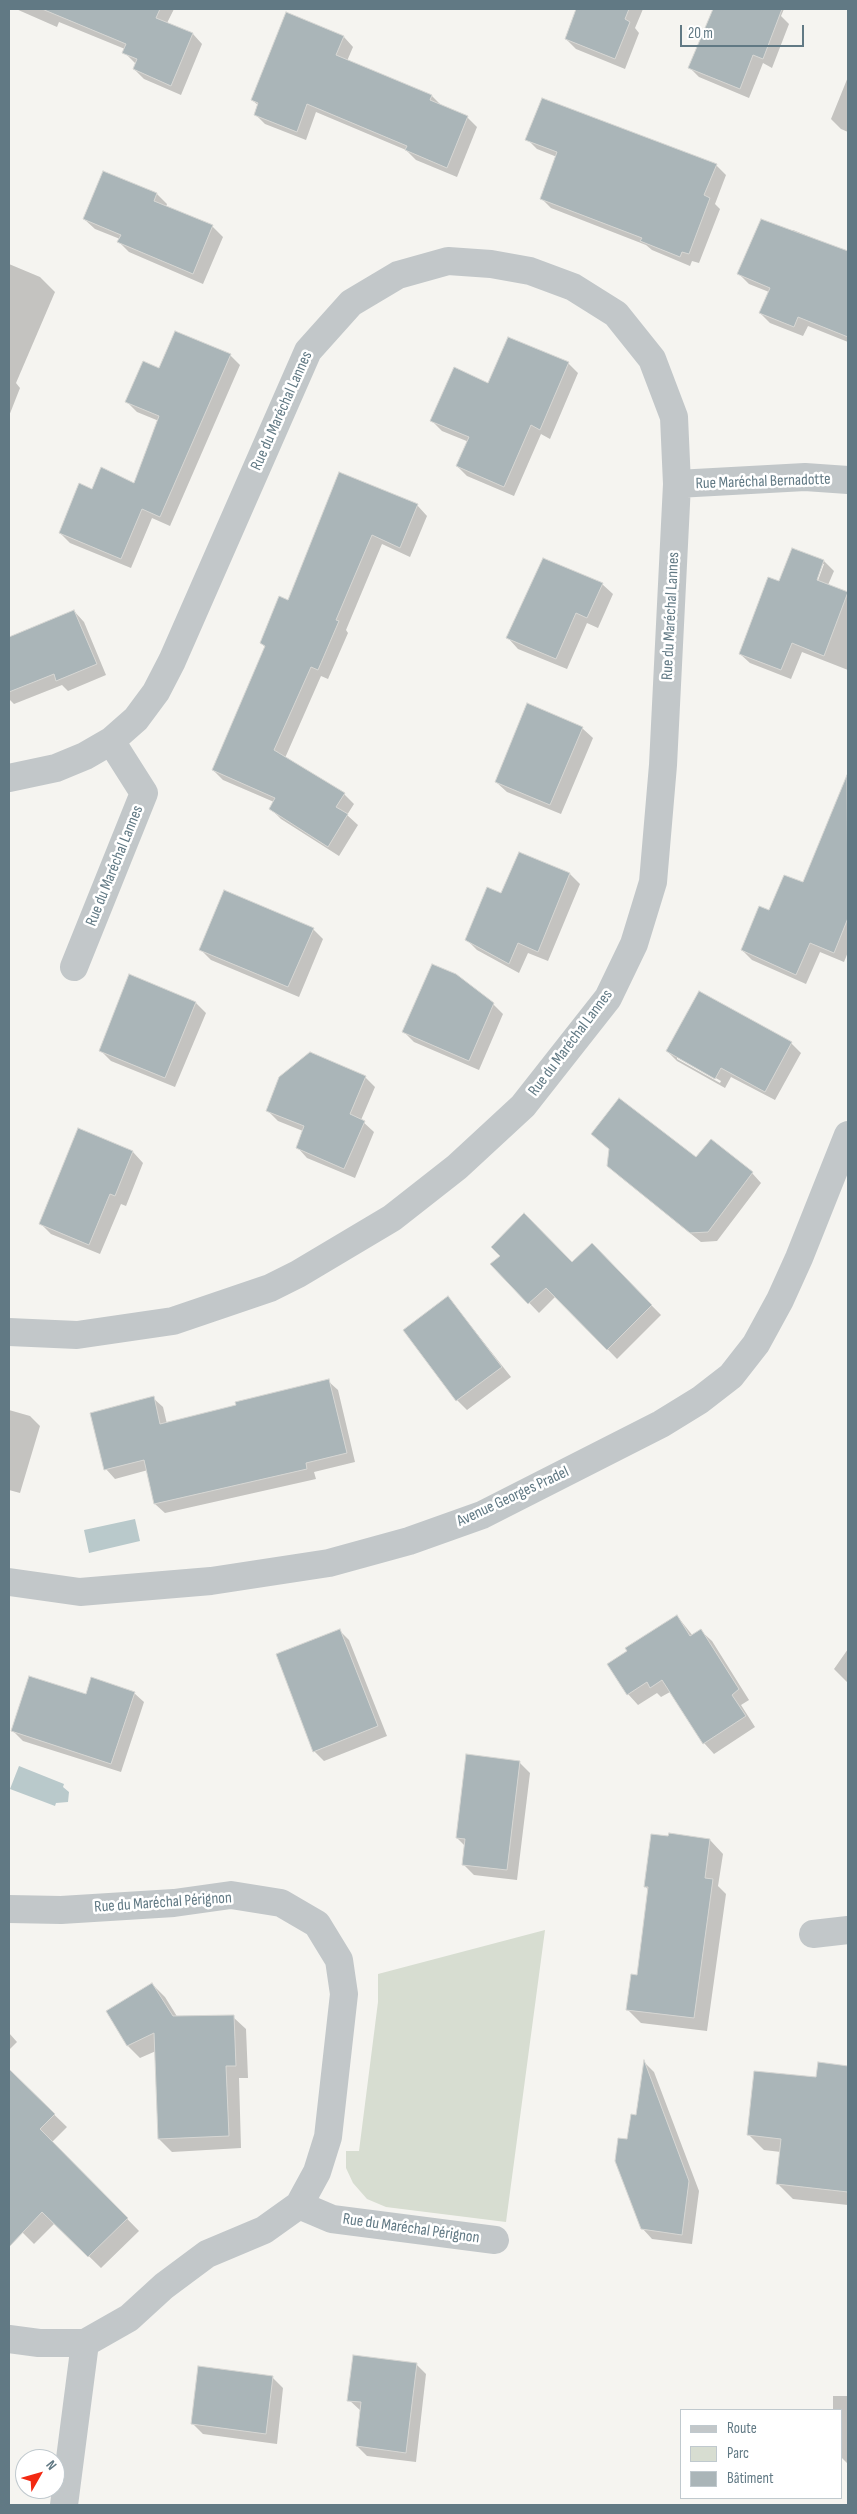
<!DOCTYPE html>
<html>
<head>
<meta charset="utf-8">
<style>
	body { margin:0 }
	#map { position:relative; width:857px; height:2514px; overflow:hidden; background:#f5f4f0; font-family:"Sofia Sans Condensed",sans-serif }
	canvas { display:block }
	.frame { position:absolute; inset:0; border:10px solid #617984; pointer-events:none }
	.legend { position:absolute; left:680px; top:2409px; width:162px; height:90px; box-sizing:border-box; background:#fff; border:1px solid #c0c9ce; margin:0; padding:6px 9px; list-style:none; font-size:15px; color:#617984 }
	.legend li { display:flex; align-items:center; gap:10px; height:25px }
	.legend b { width:25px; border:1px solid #c0c9ce }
	.north { position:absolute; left:15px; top:2449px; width:50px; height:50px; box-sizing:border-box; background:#fff; border:1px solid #c0c9ce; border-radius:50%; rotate:52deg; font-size:14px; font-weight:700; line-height:20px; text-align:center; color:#617984 }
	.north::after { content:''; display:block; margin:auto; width:18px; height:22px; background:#f32912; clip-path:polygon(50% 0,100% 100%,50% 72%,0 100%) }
	.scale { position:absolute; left:680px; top:25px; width:124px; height:22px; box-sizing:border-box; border:2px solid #617984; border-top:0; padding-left:6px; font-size:15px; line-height:18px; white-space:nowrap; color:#617984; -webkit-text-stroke:4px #fff; paint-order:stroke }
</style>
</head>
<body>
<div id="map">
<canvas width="857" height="2514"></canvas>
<div class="frame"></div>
<ul class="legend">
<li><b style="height:6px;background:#c2c7c9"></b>Route</li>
<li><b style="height:14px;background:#d7ddd1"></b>Parc</li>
<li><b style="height:14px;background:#aab5b8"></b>Bâtiment</li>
</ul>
<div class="north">N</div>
<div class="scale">20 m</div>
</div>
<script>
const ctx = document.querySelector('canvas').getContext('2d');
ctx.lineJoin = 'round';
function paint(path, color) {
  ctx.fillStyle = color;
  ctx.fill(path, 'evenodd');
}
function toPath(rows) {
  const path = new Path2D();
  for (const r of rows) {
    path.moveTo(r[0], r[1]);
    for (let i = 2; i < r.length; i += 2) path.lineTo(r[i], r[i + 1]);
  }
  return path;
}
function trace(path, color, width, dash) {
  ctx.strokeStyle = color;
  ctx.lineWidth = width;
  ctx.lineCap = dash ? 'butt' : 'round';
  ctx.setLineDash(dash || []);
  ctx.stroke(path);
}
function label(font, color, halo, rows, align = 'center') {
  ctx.font = font + ' "Sofia Sans Condensed",sans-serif';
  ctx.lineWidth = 5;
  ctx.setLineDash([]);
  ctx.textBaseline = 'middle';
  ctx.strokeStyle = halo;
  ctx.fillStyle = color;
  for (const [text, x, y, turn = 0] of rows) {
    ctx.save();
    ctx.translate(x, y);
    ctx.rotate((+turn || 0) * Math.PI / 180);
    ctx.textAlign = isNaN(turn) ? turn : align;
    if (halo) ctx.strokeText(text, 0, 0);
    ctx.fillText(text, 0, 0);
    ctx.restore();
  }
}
paint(toPath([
	[545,1930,506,2222,386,2207,367,2199,353,2183,346,2168,346,2151,359,2151,378,2002,378,1974]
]), '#d7ddd1');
paint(toPath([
	[135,1519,140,1541,89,1553,84,1530],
	[19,1766,64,1784,63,1787,69,1792,68,1802,56,1803,55,1806,10,1789]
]), '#b9c9cb');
paint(toPath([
	[16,9,174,9,167,23,193,34,202,44,181,95,144,79,134,69,136,64,124,52,125,49,59,22,57,27],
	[578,9,643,9,635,28,639,33,625,69,576,49,566,39],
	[714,9,784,9,781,16,789,24,772,68,763,63,749,98,699,77,690,68],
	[344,37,353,47,347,61,432,96,441,105,467,117,477,127,457,177,416,160,406,150,316,112,306,140,265,124,255,114,259,106,252,100],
	[848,77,848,132,841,129,831,119],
	[527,139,716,165,726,175,715,204,720,209,699,263,692,261,690,266,652,250,646,245,551,208,541,198,557,157,537,149],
	[104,172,157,194,167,204,166,207,212,226,223,237,203,284,129,252,119,242,120,239,95,229,84,219],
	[793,230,848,252,848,342,808,326,803,336,770,323,760,313,769,292,749,284,739,274],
	[9,264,40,277,55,292,16,383,20,388,9,416],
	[230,355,240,365,170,526,152,518,131,568,70,543,60,533,93,490,135,484,159,421,137,412,127,402,160,370],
	[568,363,578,373,550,439,541,434,514,496,467,476,457,466,469,442,442,431,432,421,489,385],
	[340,474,417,505,427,516,410,557,382,544,346,630,348,633,328,679,321,676,285,758,344,794,354,804,347,815,358,825,339,856,281,819,271,809,274,802,223,780,213,770,265,647,261,643,289,602],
	[824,561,834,571,828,585,848,593,848,670,802,652,791,679,750,663,740,654,780,583],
	[821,564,824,564,816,586,814,585],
	[602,584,613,594,598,628,587,623,567,669,518,649,508,638],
	[74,611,84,622,106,675,68,691,62,685,14,704,9,699,9,639],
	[582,728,593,738,561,814,507,792,496,782],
	[848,776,848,952,844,962,820,952,806,984,752,960,742,950,770,912,804,884],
	[519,853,570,874,580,884,548,961,528,953,519,973,477,950,467,940,502,895],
	[313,929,323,939,299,997,211,960,201,950],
	[129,975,196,1003,206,1013,175,1087,111,1061,100,1050],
	[493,1004,503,1014,479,1070,414,1042,404,1032],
	[791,1043,801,1053,775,1100,731,1077,725,1088,677,1061,667,1051],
	[677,1056,721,1081,720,1083,677,1059],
	[365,1077,375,1087,361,1120,374,1132,355,1178,307,1158,297,1147,303,1131,278,1121,267,1110],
	[79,1130,133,1152,143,1163,126,1206,121,1204,100,1254,51,1234,41,1224],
	[602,1143,696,1159,752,1173,761,1183,717,1241,701,1242,618,1175,610,1150],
	[592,1245,661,1315,617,1359,556,1296,539,1313,492,1264,572,1264],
	[448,1297,511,1377,467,1410,457,1400],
	[328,1381,338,1390,355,1462,314,1472,316,1479,165,1513,155,1504,148,1470,115,1479,106,1469,153,1398,163,1407,167,1424],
	[9,1410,30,1416,40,1426,20,1493,9,1490],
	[677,1616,693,1636,701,1631,712,1641,749,1700,741,1705,755,1727,714,1754,704,1743,670,1692,661,1697,657,1693,638,1705,628,1694],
	[339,1630,349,1640,387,1736,324,1761,314,1751],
	[848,1649,848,1683,834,1669],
	[134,1693,144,1702,121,1772,23,1741,13,1731],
	[519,1762,530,1773,517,1880,474,1875,463,1864,465,1846,457,1838],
	[710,1840,723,1854,718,1886,726,1894,707,2031,641,2023,627,2009,638,1977,649,1891,645,1886],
	[152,1984,165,1997,178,2018,233,2017,246,2029,248,2078,239,2078,241,2148,172,2152,159,2139,156,2051,140,2058,128,2046],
	[9,2033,17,2042,9,2050],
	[645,2063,654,2072,699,2191,692,2244,652,2239,642,2228,628,2141,637,2116],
	[819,2064,848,2067,848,2205,793,2199,778,2184,781,2152,764,2150,749,2135,817,2079],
	[9,2071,67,2127,52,2142,139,2231,101,2268,55,2223,34,2244,9,2219],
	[416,2364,426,2374,416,2462,367,2456,357,2446,361,2411,349,2400],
	[272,2377,283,2388,277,2444,203,2434,192,2423],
	[833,2396,848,2396,848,2464,841,2457,841,2410,833,2410]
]), '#0003');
const building = toPath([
	[42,9,160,9,156,18,193,33,171,86,133,69,137,59,122,53,126,44,42,9],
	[576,9,629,9,625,19,630,22,615,59,565,39,576,9],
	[713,9,782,9,763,59,753,55,740,89,688,68,713,9],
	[286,12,344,36,336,55,432,95,430,100,468,116,447,168,405,150,407,146,307,104,297,132,254,115,258,103,251,100,286,12],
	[542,98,717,164,704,195,710,198,689,254,682,252,680,257,640,241,642,238,540,199,557,152,525,140,542,98],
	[103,171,157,193,154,201,213,225,193,274,117,242,121,235,83,219,103,171],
	[761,219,848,251,848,337,798,317,794,327,759,313,770,288,737,274,761,219],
	[175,331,231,354,160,517,142,509,121,559,59,533,79,483,92,489,101,467,134,483,159,416,125,402,143,361,159,368,175,331],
	[508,337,569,362,540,430,531,425,504,487,456,466,469,437,430,421,454,367,488,383,508,337],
	[339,472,418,504,400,548,372,535,336,620,339,621,318,670,311,667,274,750,345,793,336,807,348,814,328,847,269,809,275,798,212,770,265,646,260,643,279,596,288,600,339,472],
	[792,548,824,560,817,580,848,592,824,656,792,643,781,670,739,654,768,577,779,581,792,548],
	[543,558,603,583,587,618,576,613,556,659,506,638,543,558],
	[74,610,97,664,56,681,54,674,9,692,9,637,74,610],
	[527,703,583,727,550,805,495,782,527,703],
	[847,775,848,918,834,953,810,943,796,975,741,950,759,906,769,910,784,875,803,882,847,775],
	[519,852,570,873,538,952,518,943,509,964,465,940,487,887,501,893,519,852],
	[224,890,314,928,288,987,199,950,224,890],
	[432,964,456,974,494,1003,469,1061,402,1032,432,964],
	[129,974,196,1002,165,1078,99,1051,129,974],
	[699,991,792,1042,765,1092,721,1068,715,1079,666,1051,699,991],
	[310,1052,366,1076,350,1114,365,1121,344,1169,296,1148,304,1126,266,1111,279,1077,310,1052],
	[619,1098,696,1157,711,1139,753,1172,708,1232,690,1233,607,1166,609,1149,591,1134,619,1098],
	[78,1128,133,1151,115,1196,110,1194,89,1245,39,1224,78,1128],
	[524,1213,572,1262,592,1243,652,1305,607,1350,546,1288,528,1304,490,1264,500,1256,491,1247,524,1213],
	[448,1296,502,1367,456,1401,403,1330,448,1296],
	[329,1379,347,1453,306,1463,307,1469,154,1504,144,1460,104,1470,90,1413,154,1396,160,1424,236,1405,235,1402,329,1379],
	[677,1615,690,1636,701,1629,739,1689,732,1695,746,1716,703,1744,662,1680,650,1688,647,1682,627,1695,607,1664,627,1651,625,1648,677,1615],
	[340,1629,378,1726,313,1752,276,1654,340,1629],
	[29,1676,86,1694,91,1677,135,1692,111,1764,11,1731,29,1676],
	[466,1754,520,1761,507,1870,462,1865,465,1839,456,1838,466,1754],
	[669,1833,710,1839,705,1878,713,1879,694,2018,626,2010,631,1974,637,1975,648,1887,644,1887,651,1834,668,1836,669,1833],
	[152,1983,173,2016,234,2015,236,2066,226,2066,229,2136,158,2139,154,2033,127,2046,106,2011,152,1983],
	[644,2060,689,2181,682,2235,641,2229,615,2161,618,2138,627,2139,631,2114,636,2115,644,2060],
	[818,2062,848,2066,848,2192,776,2184,781,2139,747,2135,754,2071,816,2077,818,2062],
	[9,2069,55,2114,40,2129,128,2218,88,2257,42,2212,9,2247,9,2069],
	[353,2355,417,2363,406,2453,356,2446,361,2402,347,2401,353,2355],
	[198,2366,273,2376,266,2434,191,2424,198,2366]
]);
paint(building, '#aab5b8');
trace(building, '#d6d6d3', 1);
trace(toPath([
	[677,484,805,477,848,480],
	[9,778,56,768,85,756,111,741,136,719,156,692,172,661,308,351,351,303,398,275,448,261,491,264,530,271,573,287,616,314,652,359,674,417,677,484,663,765,653,882,634,944,608,998,523,1106,457,1167,392,1218,298,1274,270,1288,173,1321,77,1335,9,1332],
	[74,967,144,793,111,741],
	[9,1582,80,1592,211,1581,329,1563,409,1541,482,1515,661,1424,700,1400,731,1376,756,1344,780,1300,799,1258,848,1135],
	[9,1909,61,1910,174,1903,231,1895,281,1903,317,1924,339,1960,344,1994,328,2137,317,2172,299,2205,264,2230,207,2254,164,2286,129,2318,85,2343,39,2343,9,2339],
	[813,1934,848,1930],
	[299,2205,332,2219,495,2240],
	[64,2505,85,2343]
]), '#c2c7c9', 28);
label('16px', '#617984', '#fff', [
	["Rue du Maréchal Lannes",282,411,-66],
	["Rue Maréchal Bernadotte",763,482,-2],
	["Rue du Maréchal Lannes",671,616,-87],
	["Rue du Maréchal Lannes",115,866,-68],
	["Rue du Maréchal Lannes",571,1043,-53],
	["Avenue Georges Pradel",513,1497,-25],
	["Rue du Maréchal Pérignon",163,1903,-4],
	["Rue du Maréchal Pérignon",411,2229,8]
]);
</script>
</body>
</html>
